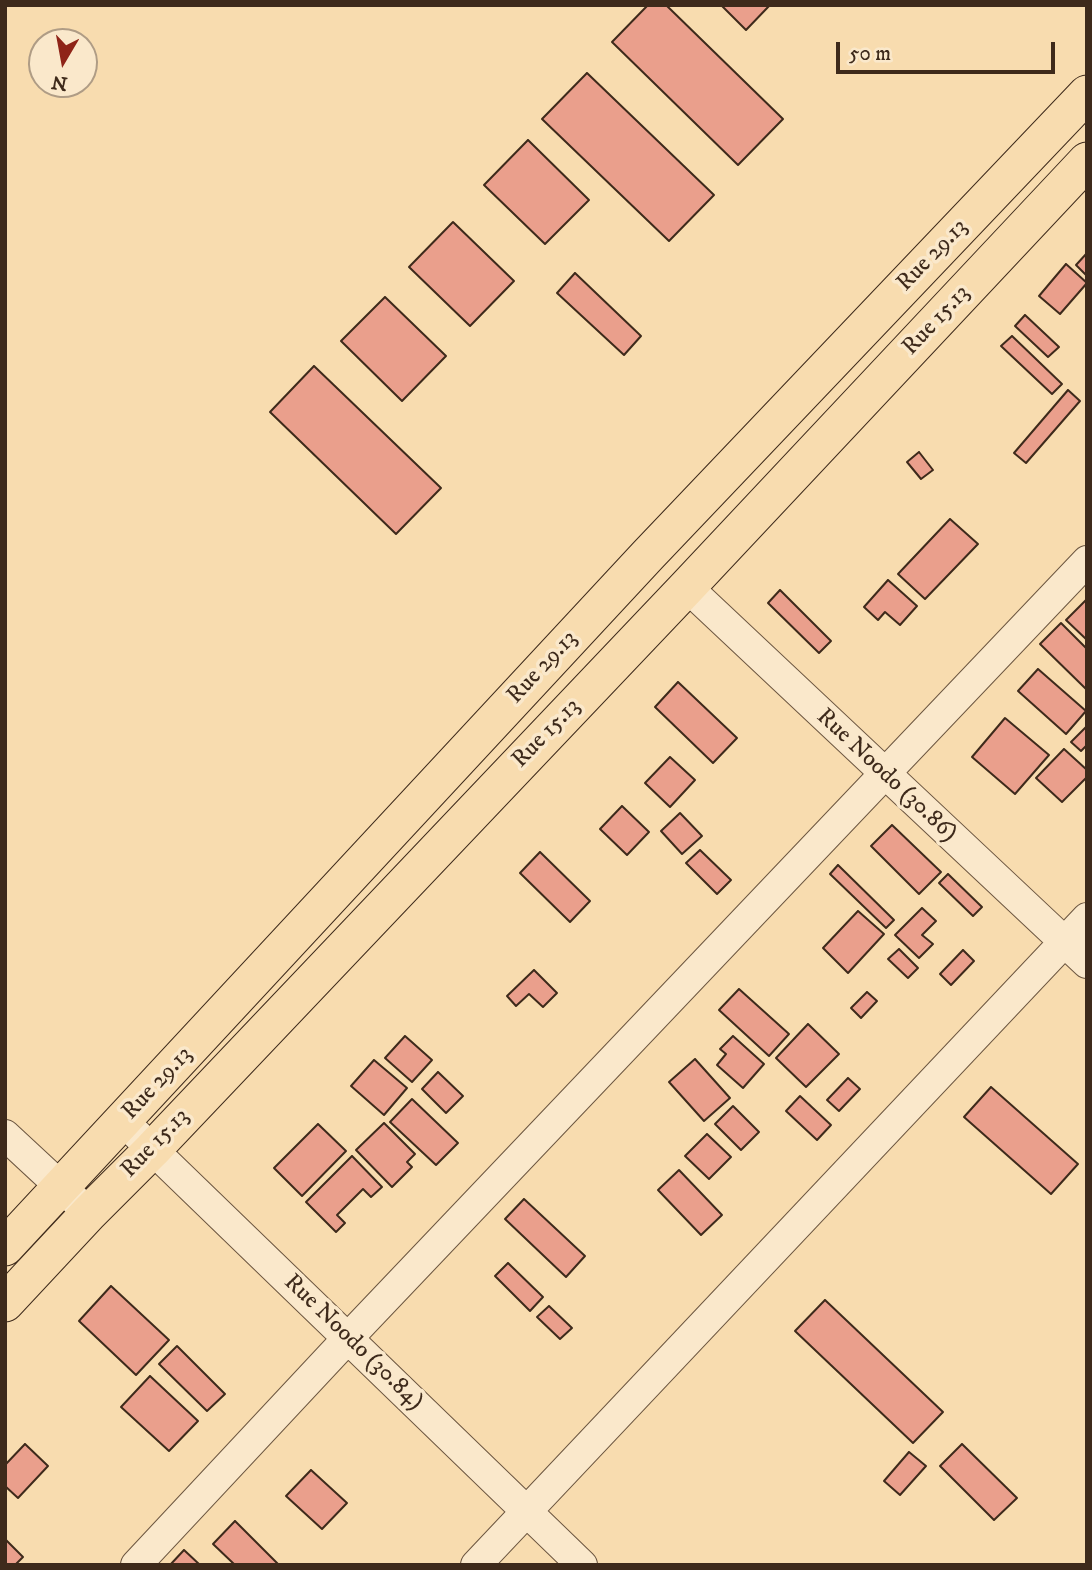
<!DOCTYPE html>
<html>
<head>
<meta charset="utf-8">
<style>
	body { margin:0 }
	#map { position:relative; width:1092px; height:1570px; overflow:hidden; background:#f8dcaf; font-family:"IM FELL DW Pica",serif }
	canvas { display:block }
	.frame { position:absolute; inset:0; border:7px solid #3e2a1b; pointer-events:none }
	.north { position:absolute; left:28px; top:28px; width:70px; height:70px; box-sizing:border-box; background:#fae8cb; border:2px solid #af9c85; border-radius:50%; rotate:190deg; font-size:19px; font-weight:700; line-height:28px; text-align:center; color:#3e2a1b }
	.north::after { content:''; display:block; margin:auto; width:24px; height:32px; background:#8f2418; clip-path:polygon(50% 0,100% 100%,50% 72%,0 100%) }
	.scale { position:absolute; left:836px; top:42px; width:219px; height:32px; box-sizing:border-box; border:4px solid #3e2a1b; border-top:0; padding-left:9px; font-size:21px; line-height:24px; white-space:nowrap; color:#3e2a1b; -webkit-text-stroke:5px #fae8cb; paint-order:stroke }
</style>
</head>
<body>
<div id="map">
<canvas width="1092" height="1570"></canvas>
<div class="frame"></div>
<div class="north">N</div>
<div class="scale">50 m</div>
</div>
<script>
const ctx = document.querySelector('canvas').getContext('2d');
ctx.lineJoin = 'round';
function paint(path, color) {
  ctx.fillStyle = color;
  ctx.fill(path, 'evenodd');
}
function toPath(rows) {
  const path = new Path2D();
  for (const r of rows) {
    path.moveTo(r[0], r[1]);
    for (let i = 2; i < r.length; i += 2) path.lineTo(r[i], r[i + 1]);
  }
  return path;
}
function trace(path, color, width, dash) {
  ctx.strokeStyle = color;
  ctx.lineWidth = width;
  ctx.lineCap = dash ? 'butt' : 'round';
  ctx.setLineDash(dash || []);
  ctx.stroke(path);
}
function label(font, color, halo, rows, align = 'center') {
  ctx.font = font + ' "IM FELL DW Pica",serif';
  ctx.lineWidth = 7;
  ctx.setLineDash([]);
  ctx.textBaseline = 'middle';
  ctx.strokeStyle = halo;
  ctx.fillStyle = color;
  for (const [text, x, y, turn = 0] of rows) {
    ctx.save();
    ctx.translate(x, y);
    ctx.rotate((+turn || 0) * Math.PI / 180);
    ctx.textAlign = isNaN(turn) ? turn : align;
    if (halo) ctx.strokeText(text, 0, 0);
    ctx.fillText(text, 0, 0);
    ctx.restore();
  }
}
const building = toPath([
	[648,5,666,5,783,119,738,165,612,42,648,5],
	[721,5,770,5,746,30,721,5],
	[587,73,714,195,669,241,542,119,587,73],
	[528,140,589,200,545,244,484,185,528,140],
	[453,222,514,281,470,326,409,267,453,222],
	[1087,253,1087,276,1076,265,1087,253],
	[1066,264,1087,283,1060,314,1039,296,1066,264],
	[575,273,641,336,624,355,557,293,575,273],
	[385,297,446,356,402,401,341,341,385,297],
	[1025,315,1059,347,1048,357,1015,326,1025,315],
	[1012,336,1062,384,1052,394,1001,346,1012,336],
	[314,366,441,488,396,534,270,412,314,366],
	[1068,390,1080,401,1026,463,1014,453,1068,390],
	[919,452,933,470,921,479,907,462,919,452],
	[950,519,978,544,925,599,898,574,950,519],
	[888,580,917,606,900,625,885,612,878,620,864,607,888,580],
	[780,590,831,641,819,653,768,603,780,590],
	[1087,599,1087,640,1066,620,1087,599],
	[1061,623,1087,649,1087,690,1040,644,1061,623],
	[1038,669,1086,711,1066,734,1018,691,1038,669],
	[678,682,737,738,713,763,655,707,678,682],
	[1005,718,1049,755,1015,794,972,757,1005,718],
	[1087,726,1087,745,1081,751,1071,742,1087,726],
	[1064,749,1087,770,1087,777,1062,802,1036,778,1064,749],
	[670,757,695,780,670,807,645,783,670,757],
	[622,806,649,832,627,855,600,829,622,806],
	[680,813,702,836,682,854,661,831,680,813],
	[892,825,941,872,919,894,871,846,892,825],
	[700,850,731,880,717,894,686,863,700,850],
	[540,852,590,901,570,922,520,873,540,852],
	[838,865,894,920,886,928,830,874,838,865],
	[948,874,982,907,973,916,939,883,948,874],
	[922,908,936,921,922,935,933,944,919,958,895,935,922,908],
	[858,911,884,934,848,973,823,948,858,911],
	[899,949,918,968,908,978,888,959,899,949],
	[963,950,974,961,951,985,940,974,963,950],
	[534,970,557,993,543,1007,529,994,516,1006,507,996,534,970],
	[739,989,789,1034,769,1056,719,1010,739,989],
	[867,992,877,1001,861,1018,851,1008,867,992],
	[808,1024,839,1054,806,1087,776,1058,808,1024],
	[405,1036,432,1060,412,1082,385,1058,405,1036],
	[733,1036,764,1064,743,1088,717,1065,726,1054,720,1049,733,1036],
	[695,1059,730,1098,704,1121,669,1082,695,1059],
	[374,1060,407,1088,384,1115,351,1086,374,1060],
	[438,1072,463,1096,446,1113,422,1089,438,1072],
	[848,1078,860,1089,839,1111,827,1100,848,1078],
	[991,1087,1078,1164,1051,1194,964,1117,991,1087],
	[800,1096,831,1125,817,1140,786,1111,800,1096],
	[412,1099,458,1143,436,1165,390,1122,412,1099],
	[733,1106,759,1132,741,1150,715,1124,733,1106],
	[384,1123,415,1154,407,1162,412,1167,392,1187,356,1150,384,1123],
	[318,1124,346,1151,302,1196,274,1168,318,1124],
	[707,1134,731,1157,709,1179,685,1156,707,1134],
	[352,1156,382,1187,371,1197,363,1189,337,1215,345,1223,336,1232,306,1202,352,1156],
	[679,1170,722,1215,701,1235,658,1190,679,1170],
	[524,1199,585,1256,566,1277,505,1219,524,1199],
	[508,1263,543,1297,530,1311,495,1276,508,1263],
	[111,1286,169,1340,136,1375,79,1321,111,1286],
	[825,1300,943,1412,913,1443,795,1331,825,1300],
	[549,1306,572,1328,560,1339,537,1317,549,1306],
	[177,1346,225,1394,207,1411,159,1364,177,1346],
	[150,1376,198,1421,169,1451,121,1407,150,1376],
	[25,1444,48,1466,18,1498,5,1486,5,1465,25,1444],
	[962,1444,1017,1498,994,1520,940,1466,962,1444],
	[909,1452,926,1466,900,1495,884,1481,909,1452],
	[311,1470,347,1503,322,1529,286,1496,311,1470],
	[235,1521,279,1565,235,1565,213,1544,235,1521],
	[5,1539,23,1557,15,1565,5,1565,5,1539],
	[184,1550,200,1565,170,1565,184,1550]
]);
paint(building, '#ea9f8c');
trace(building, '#3e2a1b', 2);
const minor = toPath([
	[687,587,1087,963],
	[123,1121,582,1565],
	[5,1135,89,1213],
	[136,1565,349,1337,1087,561],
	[476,1565,1087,918]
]);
const major = toPath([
	[5,1247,648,555,1087,94],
	[5,1303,89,1213,152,1150,687,587,1087,161]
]);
trace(minor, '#6c5640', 32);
trace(major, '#3e2a1b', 39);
trace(minor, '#fae8cb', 30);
trace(major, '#f8dcaf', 37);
label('24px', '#3e2a1b', '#fae8cb', [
	["Rue 29.13",933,256,-46],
	["Rue 15.13",937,321,-47],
	["Rue 29.13",543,668,-47],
	["Rue 15.13",547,734,-46],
	["Rue Noodo (30.86)",886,776,43],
	["Rue 29.13",158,1084,-47],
	["Rue 15.13",156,1144,-46],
	["Rue Noodo (30.84)",353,1343,44]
]);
</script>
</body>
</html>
